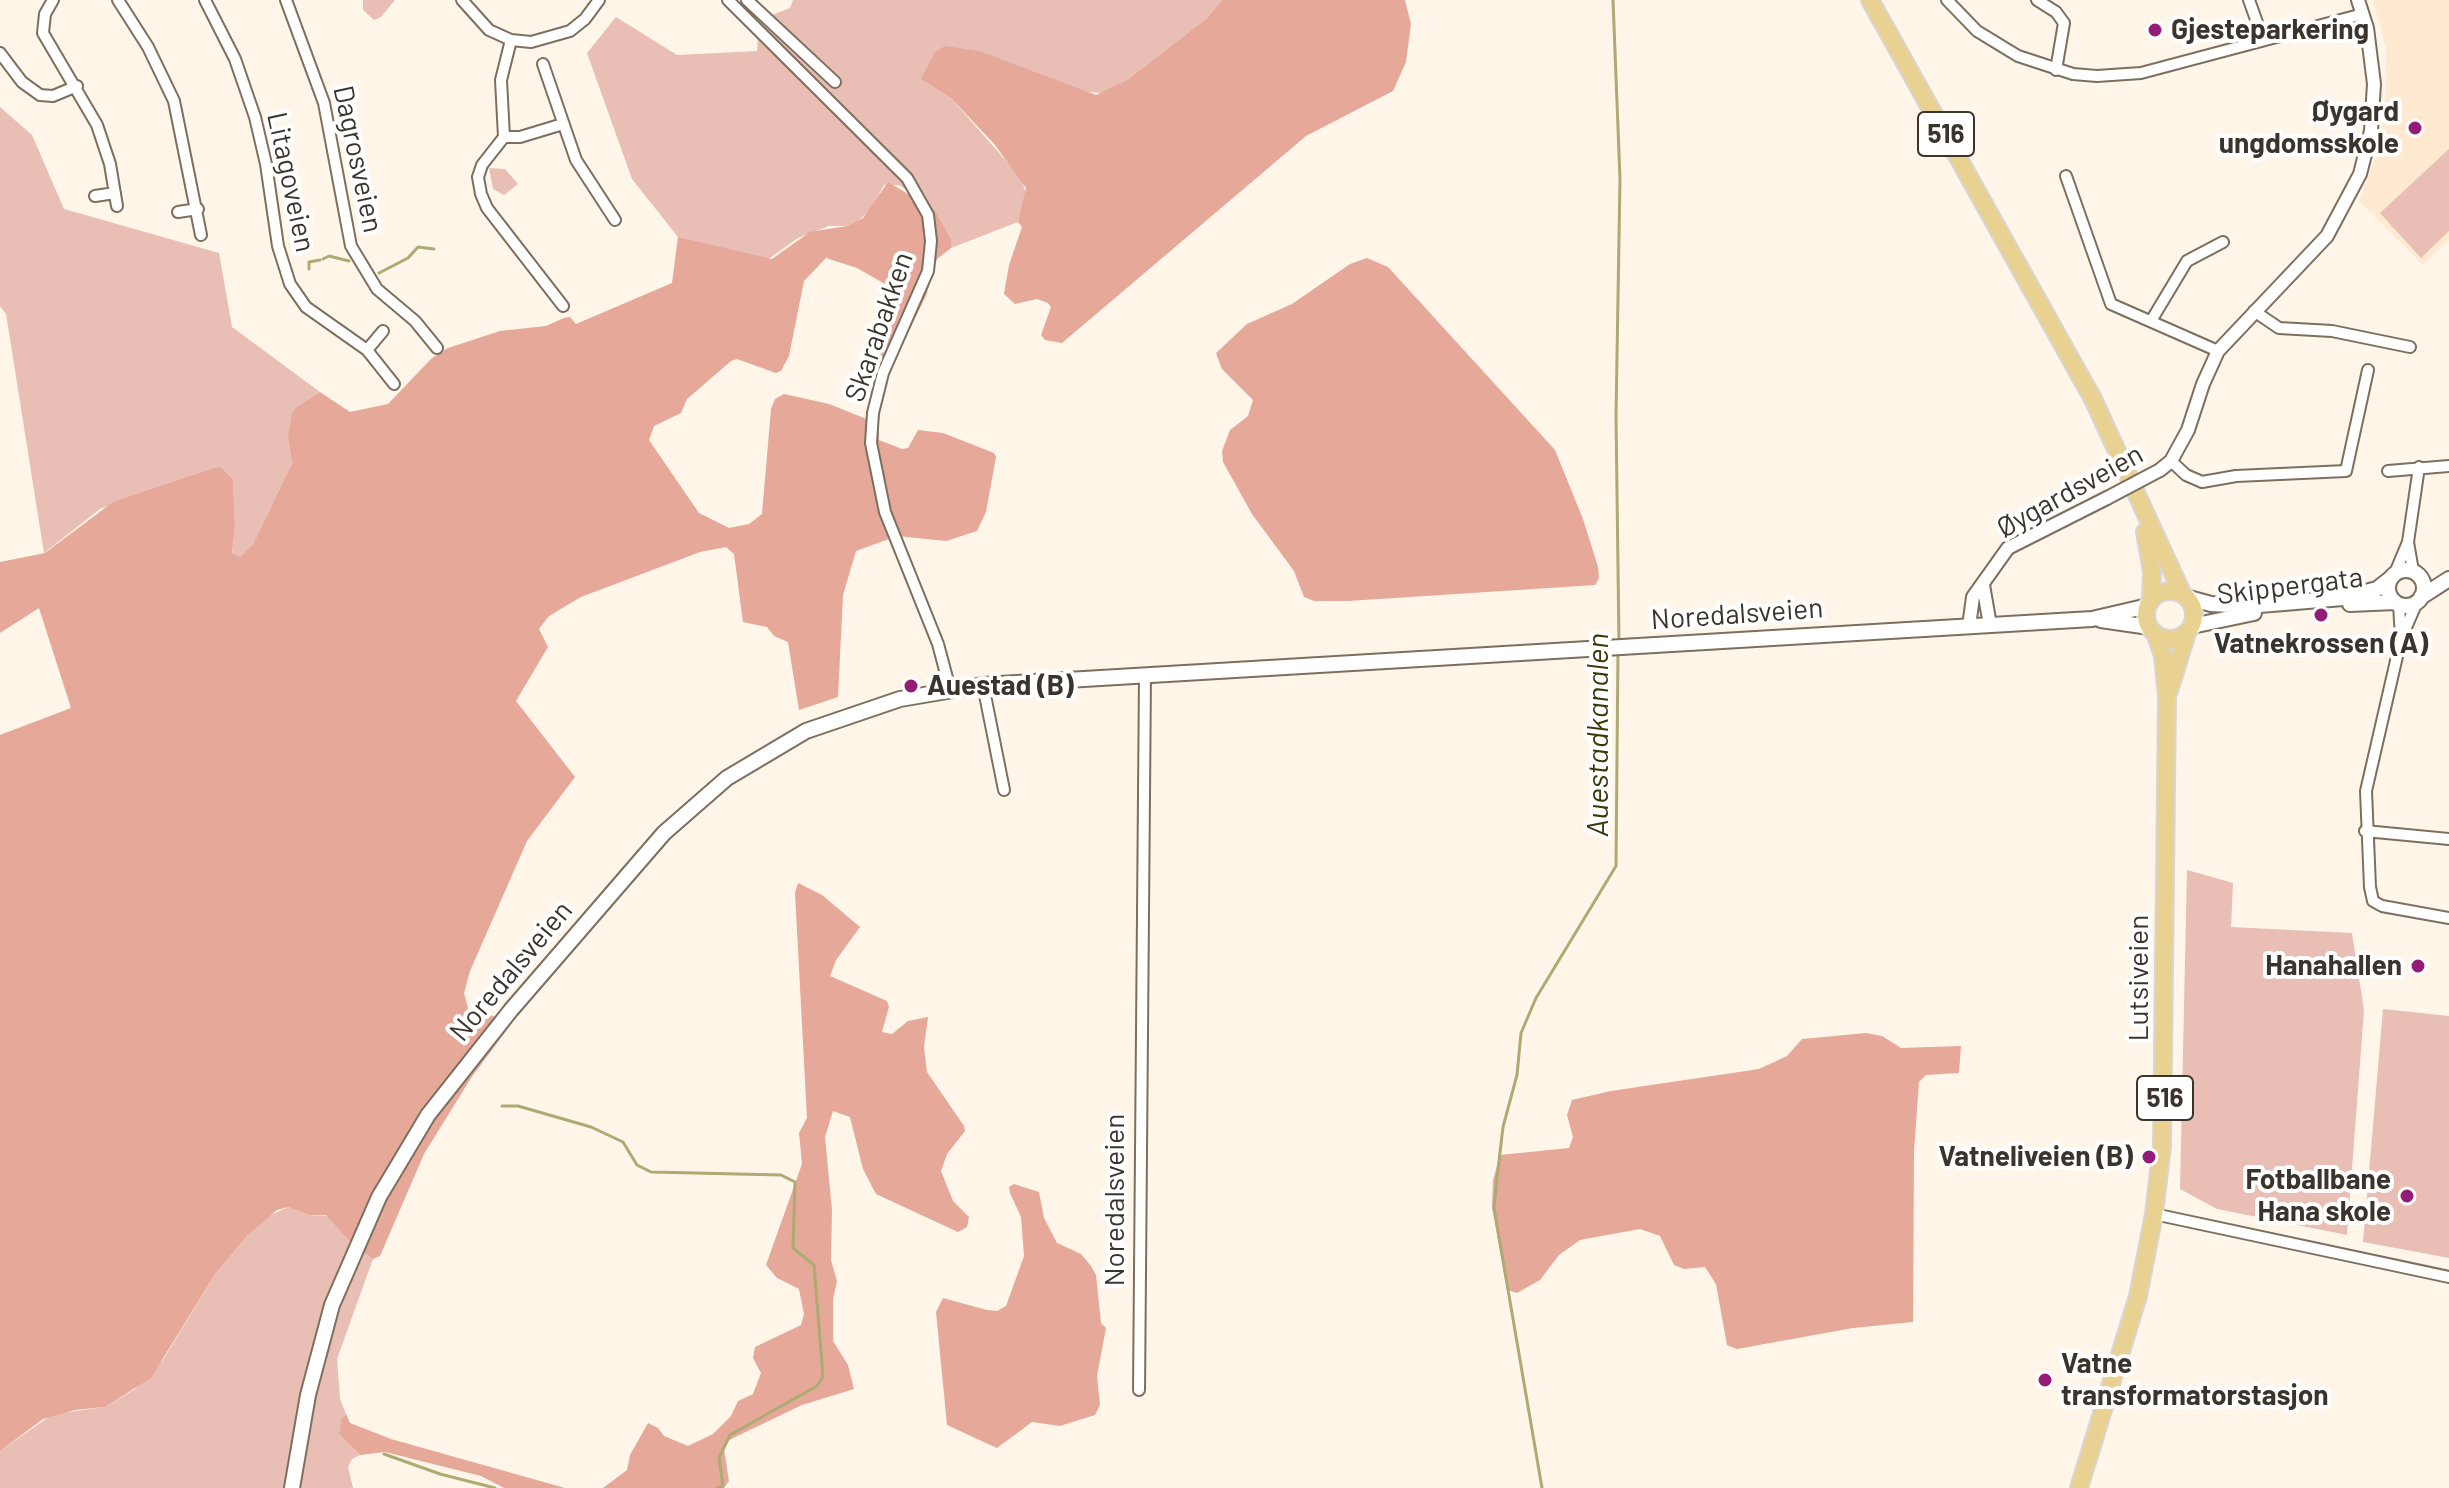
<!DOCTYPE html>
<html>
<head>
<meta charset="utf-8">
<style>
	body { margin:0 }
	canvas { display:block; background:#fff5e9 }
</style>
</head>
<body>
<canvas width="2449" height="1488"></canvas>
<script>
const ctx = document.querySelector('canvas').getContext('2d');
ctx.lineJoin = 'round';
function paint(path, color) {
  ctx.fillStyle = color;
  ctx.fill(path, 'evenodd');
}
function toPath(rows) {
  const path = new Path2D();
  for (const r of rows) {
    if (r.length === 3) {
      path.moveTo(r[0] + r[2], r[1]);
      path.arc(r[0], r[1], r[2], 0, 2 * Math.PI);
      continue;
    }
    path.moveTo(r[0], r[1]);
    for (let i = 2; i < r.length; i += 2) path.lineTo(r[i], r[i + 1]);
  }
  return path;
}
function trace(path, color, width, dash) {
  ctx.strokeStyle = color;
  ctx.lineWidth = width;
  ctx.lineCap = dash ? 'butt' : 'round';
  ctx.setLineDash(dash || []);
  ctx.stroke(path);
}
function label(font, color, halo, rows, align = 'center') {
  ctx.font = font + ' Barlow,sans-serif';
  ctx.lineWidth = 8;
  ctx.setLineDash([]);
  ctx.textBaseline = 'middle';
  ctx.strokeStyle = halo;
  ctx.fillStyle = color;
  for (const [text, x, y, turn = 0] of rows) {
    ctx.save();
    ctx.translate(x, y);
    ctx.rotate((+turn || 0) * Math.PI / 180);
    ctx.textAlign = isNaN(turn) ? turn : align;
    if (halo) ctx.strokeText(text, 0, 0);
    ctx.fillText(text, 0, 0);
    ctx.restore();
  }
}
paint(toPath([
	[2373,0,2449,0,2449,240,2423,265,2359,201,2379,148,2385,107,2386,48]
]), '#ffe9d0');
paint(toPath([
	[363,0,395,0,381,17,374,20,363,10],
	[793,0,1222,0,1207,18,1127,80,1103,93,926,82,951,98,1021,178,1026,193,1018,222,951,248,951,239,935,210,899,185,884,185,871,209,858,221,847,226,829,226,798,238,767,260,678,237,632,179,587,53,616,17,677,55,757,51,759,20,790,8],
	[0,107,32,135,64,209,219,253,232,327,320,392,299,405,288,437,292,463,253,544,240,557,232,553,235,528,233,479,220,466,100,509,44,553,6,314,0,306],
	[2449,149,2449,231,2421,258,2380,213],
	[489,168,505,169,518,184,504,195,493,189],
	[2187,870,2233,883,2231,927,2352,933,2364,1010,2347,1235,2217,1209,2180,1189],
	[2383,1009,2449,1016,2449,1258,2363,1242],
	[288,1207,309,1215,328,1216,355,1247,373,1259,337,1359,340,1399,346,1414,341,1419,339,1434,360,1455,352,1459,348,1467,353,1488,0,1488,0,1451,53,1414,105,1407,135,1389,163,1360,215,1274,248,1235,267,1217]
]), '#e9bfb5');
paint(toPath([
	[1222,0,1405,0,1411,24,1406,62,1393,91,1306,136,1062,343,1045,340,1041,335,1051,307,1048,303,1037,299,1015,304,1004,294,1009,265,1022,227,1018,222,1026,188,995,145,951,98,921,79,935,52,945,46,979,51,1096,95,1127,80,1207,18],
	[888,182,935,210,951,239,951,248,937,259,926,296,889,371,874,369,872,360,899,292,857,268,826,258,804,281,789,356,781,371,776,373,737,359,731,361,687,399,681,413,654,426,649,440,699,513,729,528,749,524,762,514,771,409,775,399,784,394,829,404,874,422,879,425,879,440,902,449,908,448,918,430,943,433,994,453,996,457,986,512,977,531,946,541,897,536,856,551,843,595,838,697,799,710,788,642,774,636,767,627,743,622,734,554,726,547,700,552,581,597,549,616,539,629,548,647,516,701,575,777,527,841,470,971,464,993,472,1023,490,1015,512,1023,471,1078,424,1154,380,1256,373,1259,355,1247,326,1215,309,1215,288,1207,277,1210,248,1235,215,1274,151,1378,105,1407,75,1410,43,1419,0,1451,0,735,71,708,39,608,0,633,0,562,45,553,113,502,220,466,233,479,235,528,232,553,240,557,253,544,292,463,288,437,292,413,299,405,320,392,350,412,388,404,432,358,448,348,500,331,546,326,564,318,570,317,576,324,672,283,678,237,772,259,810,232,847,226,863,218],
	[1367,258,1388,267,1555,450,1583,519,1598,567,1599,578,1595,585,1348,601,1314,601,1304,597,1294,571,1252,514,1223,462,1222,451,1230,430,1248,416,1253,400,1222,369,1216,353,1247,324,1292,304,1350,264],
	[798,883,822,895,860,927,836,960,830,976,887,1001,889,1007,882,1032,892,1034,908,1021,928,1017,924,1047,927,1072,964,1126,965,1131,947,1154,941,1171,953,1201,969,1217,967,1227,958,1232,876,1194,863,1169,850,1117,833,1111,825,1137,832,1210,831,1260,837,1281,833,1299,833,1341,848,1365,854,1389,802,1405,729,1440,724,1449,729,1481,724,1488,603,1488,627,1470,630,1455,648,1423,658,1428,664,1436,688,1446,713,1434,731,1416,738,1401,753,1394,761,1373,753,1358,755,1347,801,1325,804,1314,799,1289,777,1278,766,1265,802,1164,799,1133,807,1118,795,893],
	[1866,1033,1882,1036,1901,1048,1961,1046,1959,1073,1926,1075,1919,1082,1914,1151,1913,1322,1853,1328,1737,1349,1727,1345,1716,1284,1705,1267,1684,1269,1674,1265,1660,1236,1640,1229,1580,1240,1559,1255,1540,1280,1517,1293,1507,1290,1492,1207,1493,1180,1500,1155,1569,1148,1573,1137,1567,1115,1572,1100,1611,1091,1759,1069,1787,1056,1802,1039],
	[1014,1184,1039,1192,1044,1218,1057,1243,1081,1254,1091,1266,1096,1275,1101,1323,1106,1328,1097,1376,1100,1405,1095,1415,1060,1426,1032,1422,997,1448,947,1425,936,1312,943,1298,987,1310,997,1311,1006,1306,1024,1256,1021,1217,1010,1193,1009,1187],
	[346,1414,350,1423,391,1439,565,1488,504,1488,481,1476,385,1452,360,1455,339,1434,341,1419]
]), '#e5a899');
trace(toPath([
	[1613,0,1620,179,1616,416,1619,644],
	[323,259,329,256,349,261],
	[309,269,309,262,320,260],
	[379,273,408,258,418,247,434,249],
	[502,1106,518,1106,591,1127,623,1142,637,1165,651,1172,781,1175,795,1182,793,1248,814,1265,823,1377,817,1386,730,1435,719,1458,723,1486,717,1488],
	[384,1454,440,1474,495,1488],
	[1542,1488,1494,1208,1496,1187,1503,1127,1517,1075,1521,1033,1536,998,1616,866,1618,651]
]), '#acab72', 3);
const minor = toPath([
	[53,0,45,14,43,33,97,125,110,164,117,206],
	[118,0,148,47,174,101,201,235],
	[205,0,235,59,255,117,266,164,278,246,290,284,306,307,367,350,394,384],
	[286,0,324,103,351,246,377,289,415,321,437,348],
	[462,0,489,30,511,40,531,42,570,31,585,19,599,0],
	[728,0,907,178,928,215,931,241,928,271,883,373,873,413,871,443,885,512,938,644,950,689],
	[747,0,835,82],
	[1947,0,1977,31,2018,56,2073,74,2097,76,2141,73,2363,14],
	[2037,0,2056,12,2064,23,2056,70],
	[2249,0,2263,39],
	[511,40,501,80,504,137,520,137,563,124],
	[0,53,22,82,40,95,53,96,77,86],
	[543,64,576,160,615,220],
	[504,137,482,165,478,177,481,194,487,208,563,306],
	[2066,176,2111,304,2218,351],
	[95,196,115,193],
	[178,212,198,209],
	[2254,311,2279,328,2332,331,2410,347],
	[2151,321,2187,261,2223,242],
	[367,350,383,331],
	[2171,461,2186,475,2202,482,2236,476,2346,471,2368,370],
	[2388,471,2449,466],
	[2408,542,2413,571],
	[2395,573,2408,542,2419,467],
	[2417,602,2401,639,2366,791,2370,887,2373,901,2382,906,2449,918],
	[2399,604,2401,638],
	[983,685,1004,790],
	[2365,831,2449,839],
	[2154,1214,2449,1277],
	[1139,1390,1145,675]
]);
const tertiary = toPath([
	[2160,470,2171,461,2188,430,2203,384,2218,351,2327,236,2360,174,2371,131,2374,84,2367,28,2358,0],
	[1983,585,1990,625],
	[1969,626,1973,597,2008,548,2107,498]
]);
const secondary = toPath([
	[2406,588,18],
	[2421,597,2449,579],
	[2189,598,2211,604,2248,606,2343,598,2377,589,2391,578],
	[2350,604,2395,602],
	[2101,620,2149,627],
	[2192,626,2254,613],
	[292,1488,308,1395,332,1305,379,1197,428,1115,511,1010,664,833,727,778,806,731,900,699,983,685,2092,619,2148,606]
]);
const primary = toPath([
	[1870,0,2093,399,2182,593],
	[2145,532,2152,572,2151,599],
	[2170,615,24],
	[2169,691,2187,633],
	[2079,1488,2138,1296,2154,1214,2162,1146,2167,697,2163,656,2155,633]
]);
trace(minor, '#7d6f5e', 14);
trace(tertiary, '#7d6f5e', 16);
trace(secondary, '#7d6f5e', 18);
trace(primary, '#d8d6d5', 20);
trace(minor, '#fff', 10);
trace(tertiary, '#fff', 12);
trace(secondary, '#fff', 14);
trace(primary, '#e9d191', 16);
const tertiaryBridge = toPath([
	[2107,498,2160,470]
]);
trace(tertiaryBridge, '#7d6f5e', 16, []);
trace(tertiaryBridge, '#fff', 12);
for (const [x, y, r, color] of [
	[2155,30,8,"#931c79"],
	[2415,128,8,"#931c79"],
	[2321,615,8,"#931c79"],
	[911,686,8,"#931c79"],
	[2418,966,8,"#931c79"],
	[2149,1157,8,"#931c79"],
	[2407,1196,8,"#931c79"],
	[2045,1380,8,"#931c79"]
]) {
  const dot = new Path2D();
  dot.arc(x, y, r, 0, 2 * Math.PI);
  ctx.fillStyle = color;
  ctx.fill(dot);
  trace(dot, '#fff', 3);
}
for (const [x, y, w] of [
	[1946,134,56],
	[2165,1098,56]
]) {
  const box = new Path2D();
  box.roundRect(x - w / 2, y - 22, w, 44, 6);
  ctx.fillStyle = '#fff';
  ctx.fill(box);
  trace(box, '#3b342d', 2);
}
label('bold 26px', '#3b342d', null, [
	["516",1946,134],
	["516",2165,1098]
]);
label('bold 28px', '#3b342d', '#fff', [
	["Gjesteparkering",2171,30,"left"],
	["Øygard",2399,112],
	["ungdomsskole",2399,144],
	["Vatnekrossen (A)",2321,644,"center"],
	["Auestad (B)",927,686,"left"],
	["Hanahallen",2402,966],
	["Vatneliveien (B)",2133,1157],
	["Fotballbane",2391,1180],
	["Hana skole",2391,1212],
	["Vatne",2061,1364,"left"],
	["transformatorstasjon",2061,1396,"left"]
], 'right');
label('28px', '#3b342d', '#fff', [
	["Dagrosveien",358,159,78],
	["Litagoveien",291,182,78],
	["Skarabakken",879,327,-71],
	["Øygardsveien",2070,491,-29],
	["Skippergata",2290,586,-7],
	["Noredalsveien",1737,614,-4],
	["Noredalsveien",511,971,-50],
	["Lutsiveien",2139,978,-90],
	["Noredalsveien",1115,1200,-90]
]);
label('italic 30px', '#3b390b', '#fff', [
	["Auestadkanalen",1598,735,-90]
]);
</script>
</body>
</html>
